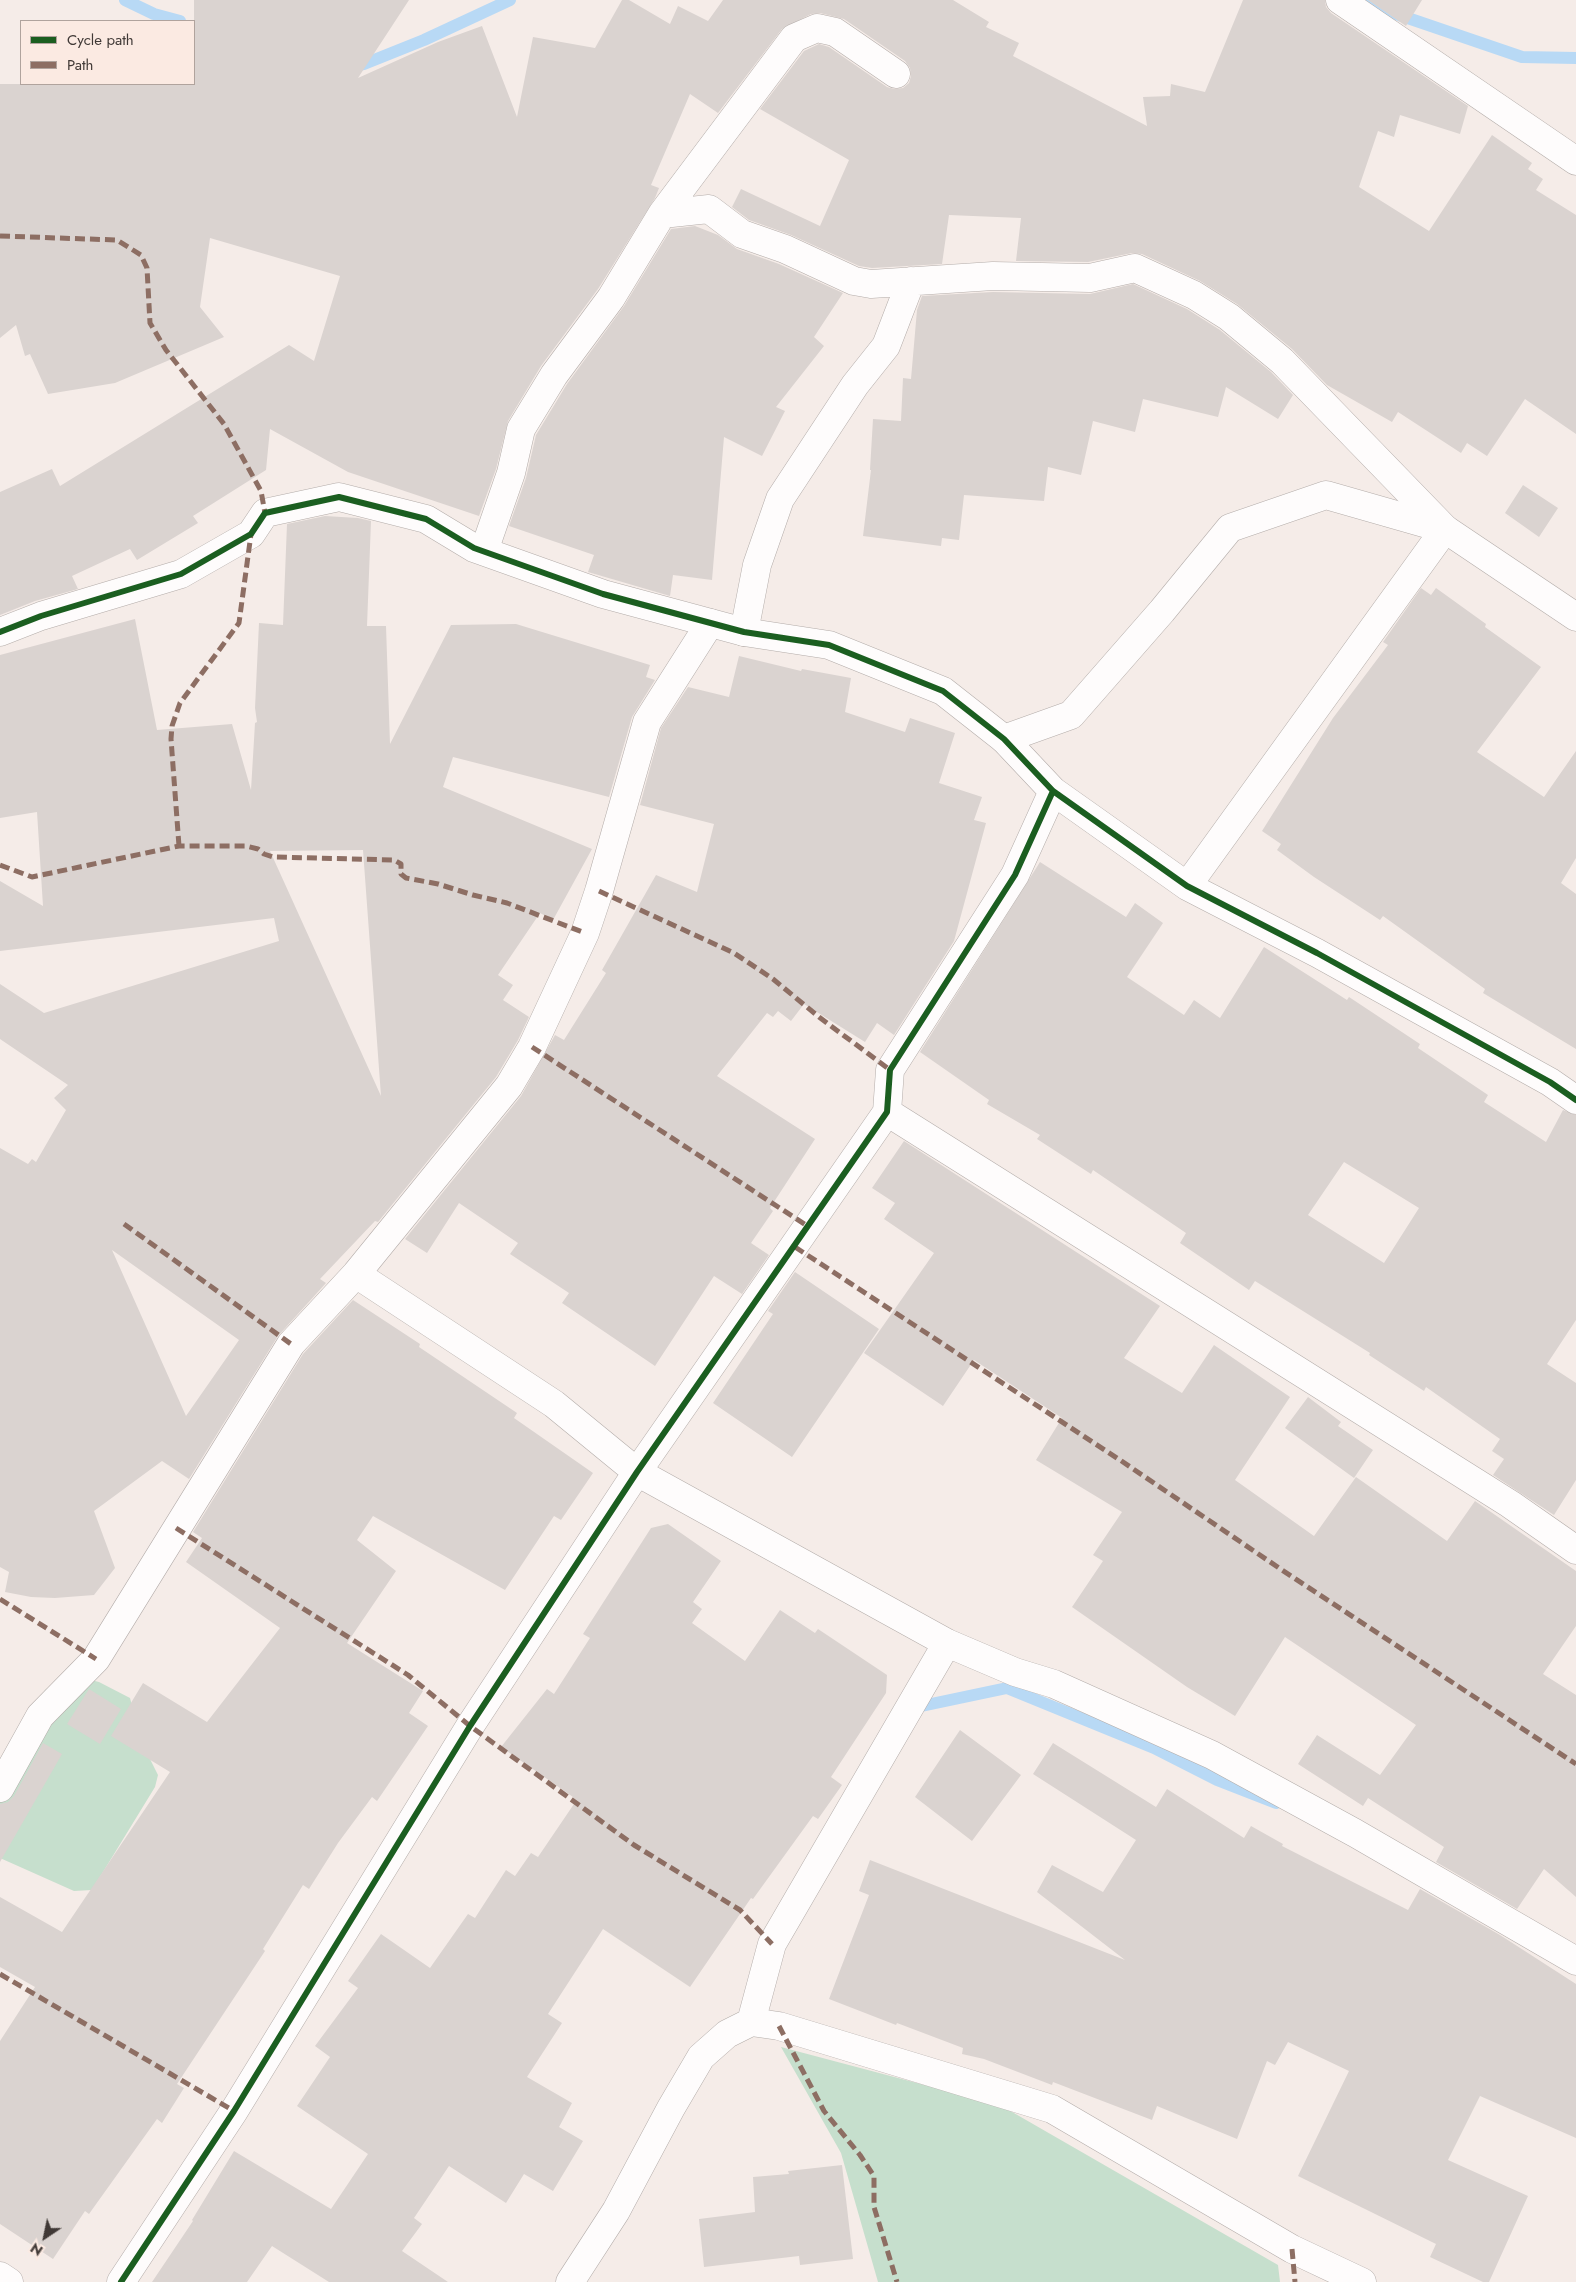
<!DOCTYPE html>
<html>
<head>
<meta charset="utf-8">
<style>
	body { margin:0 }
	#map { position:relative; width:1576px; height:2282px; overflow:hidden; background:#f5ece8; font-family:Jost,sans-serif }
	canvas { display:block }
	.legend { position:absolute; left:20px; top:20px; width:175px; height:65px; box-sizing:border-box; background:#fbeae2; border:1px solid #b0a39d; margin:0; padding:6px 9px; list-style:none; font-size:15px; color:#403936 }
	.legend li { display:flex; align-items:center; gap:10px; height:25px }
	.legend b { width:25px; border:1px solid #b0a39d }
	.north { position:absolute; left:20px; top:2212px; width:50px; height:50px; -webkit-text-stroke:4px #fbeae2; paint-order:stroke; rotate:214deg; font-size:14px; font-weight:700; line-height:20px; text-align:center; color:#403936 }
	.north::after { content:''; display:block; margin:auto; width:18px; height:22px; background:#403936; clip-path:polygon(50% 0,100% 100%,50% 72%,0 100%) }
</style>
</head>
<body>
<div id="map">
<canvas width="1576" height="2282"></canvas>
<ul class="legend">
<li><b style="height:6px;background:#1b5e20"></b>Cycle path</li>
<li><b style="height:6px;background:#8d6e63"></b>Path</li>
</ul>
<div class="north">N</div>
</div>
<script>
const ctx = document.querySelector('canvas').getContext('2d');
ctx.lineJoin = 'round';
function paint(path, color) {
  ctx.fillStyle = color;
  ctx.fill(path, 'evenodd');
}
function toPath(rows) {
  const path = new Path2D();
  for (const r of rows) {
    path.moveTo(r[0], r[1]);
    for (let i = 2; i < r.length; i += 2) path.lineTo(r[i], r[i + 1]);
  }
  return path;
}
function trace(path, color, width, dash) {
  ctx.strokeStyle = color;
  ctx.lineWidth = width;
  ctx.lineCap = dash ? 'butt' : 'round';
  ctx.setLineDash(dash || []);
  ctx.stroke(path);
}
paint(toPath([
	[66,1674,99,1682,130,1698,141,1741,158,1775,155,1787,92,1890,74,1891,0,1858,0,1779,14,1754,45,1690],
	[781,2047,1000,2105,1278,2265,1280,2282,878,2282,841,2153]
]), '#c6dfcd');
trace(toPath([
	[125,0,154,14,180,21],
	[1358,1,1522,57,1576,58],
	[352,67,364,64,424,40,510,0],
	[912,1708,1007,1688,1154,1748,1217,1780,1276,1803]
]), '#b8d9f5', 12);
paint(toPath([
	[194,0,409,0,358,78,438,42,482,26,517,117,533,37,595,48,622,0,629,0,670,24,678,6,708,21,723,0,953,0,989,22,986,27,1019,43,1013,56,1147,126,1143,97,1170,96,1171,84,1205,92,1243,0,1325,0,1326,7,1331,13,1468,106,1460,134,1400,115,1394,137,1378,131,1359,187,1429,231,1492,135,1532,163,1528,169,1543,179,1536,190,1576,215,1576,434,1525,399,1487,456,1467,443,1461,453,1398,412,1392,422,1327,385,1292,349,1237,304,1200,281,1142,254,1132,253,1088,262,1016,261,1021,218,949,215,942,264,872,268,859,266,791,235,749,220,732,207,741,189,820,226,849,160,760,109,804,51,819,44,829,47,887,87,894,89,903,88,909,83,911,76,910,68,905,61,844,19,820,13,811,14,782,29,718,113,690,94,651,185,659,188,655,198,598,289,541,366,508,421,496,469,479,516,348,472,270,429,266,470,193,516,198,523,137,560,130,549,72,576,78,589,35,601,0,615,0,492,52,469,60,486,289,345,314,361,340,276,210,238,200,307,224,337,115,383,48,394,30,354,25,356,16,325,0,338,0,84,194,84],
	[1368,0,1422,0,1406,26],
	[695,226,718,235,737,249,779,264,843,293,814,337,824,346,776,407,785,411,762,456,724,437,712,580,673,575,670,596,588,572,594,555,509,526,526,478,536,435,567,384,624,306,671,229],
	[1133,284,1187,309,1220,330,1271,372,1293,395,1278,419,1226,387,1218,417,1143,399,1135,432,1093,421,1081,475,1048,467,1044,501,964,495,959,540,942,538,941,546,863,536,871,470,870,470,873,419,901,421,903,378,911,379,917,310,922,296,993,292,1090,294],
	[1523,485,1558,508,1539,537,1505,513],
	[325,516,358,518,371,521,367,626,386,626,390,744,451,625,516,624,650,665,646,677,655,680,632,717,609,797,453,757,443,787,592,849,553,920,540,913,498,975,513,985,503,1000,529,1017,518,1040,496,1077,378,1222,375,1221,320,1279,326,1283,278,1336,189,1479,162,1461,94,1511,115,1568,94,1595,55,1598,31,1597,5,1592,9,1572,0,1567,0,1148,28,1164,32,1159,36,1162,66,1110,54,1098,68,1085,0,1039,0,984,44,1013,279,941,274,918,0,951,0,881,43,906,37,812,0,818,0,655,135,619,157,730,232,724,251,790,255,723,257,722,255,708,259,623,283,625,287,524],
	[363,850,381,1096,270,851],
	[112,1250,239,1340,186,1416],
	[1421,588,1431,595,1436,588,1486,624,1485,627,1541,667,1477,752,1544,797,1576,751,1576,858,1561,883,1576,894,1576,1049,1483,993,1485,989,1383,916,1380,920,1314,877,1277,850,1281,844,1262,831,1333,718,1388,645,1383,642],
	[739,656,801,671,802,669,851,678,845,712,905,732,910,718,955,733,939,783,982,797,974,820,986,823,954,941,894,1035,877,1023,865,1042,804,1004,791,1021,778,1011,773,1017,767,1013,717,1076,815,1139,770,1208,773,1211,751,1243,769,1255,742,1294,714,1276,655,1366,562,1303,569,1293,510,1254,518,1243,459,1203,427,1253,405,1239,521,1096,555,1035,564,1040,606,973,602,970,656,875,697,892,714,824,640,805,661,728,688,687,729,697],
	[1040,862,1126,917,1135,903,1163,923,1127,977,1184,1015,1194,1000,1220,1018,1264,947,1347,1000,1349,997,1420,1044,1418,1048,1488,1095,1484,1102,1546,1142,1563,1110,1576,1115,1576,1320,1547,1364,1576,1383,1576,1480,1554,1515,1493,1475,1504,1459,1492,1451,1500,1439,1426,1387,1424,1391,1369,1355,1370,1353,1255,1281,1249,1290,1180,1243,1186,1233,1093,1170,1091,1174,1037,1139,1040,1135,987,1104,989,1100,920,1052],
	[1344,1162,1419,1208,1384,1263,1308,1215],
	[904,1141,1160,1306,1124,1358,1182,1393,1214,1345,1290,1397,1235,1480,1314,1536,1356,1477,1447,1541,1475,1501,1576,1571,1576,1626,1543,1674,1576,1695,1576,1897,1544,1869,1517,1909,1436,1862,1444,1847,1368,1798,1363,1806,1298,1764,1317,1735,1380,1775,1416,1725,1285,1637,1235,1716,1187,1687,1072,1607,1103,1561,1093,1555,1122,1512,1036,1460,1062,1418,974,1360,943,1406,864,1353,934,1253,884,1219,895,1203,872,1188],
	[795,1272,879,1329,792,1457,713,1403,773,1314,768,1311],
	[353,1300,420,1344,419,1347,517,1413,514,1418,593,1473,561,1520,554,1516,505,1590,373,1516,357,1540,396,1571,347,1643,423,1691,409,1713,428,1726,377,1801,372,1797,338,1843,309,1889,303,1885,263,1949,265,1951,177,2084,184,2088,162,2123,157,2119,89,2214,85,2211,53,2259,0,2224,0,2041,35,1987,0,1967,0,1897,62,1932,170,1772,111,1736,143,1683,207,1722,280,1628,186,1562,202,1538,193,1532,303,1354],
	[1308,1397,1341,1422,1338,1426,1373,1450,1354,1478,1285,1428],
	[668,1524,721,1561,693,1602,702,1609,692,1623,745,1661,780,1610,815,1633,818,1629,887,1675,886,1693,831,1777,842,1785,818,1819,813,1816,753,1899,751,1898,690,1987,603,1929,548,2014,562,2023,527,2077,572,2103,559,2127,583,2141,553,2191,524,2174,506,2203,449,2166,414,2218,422,2224,402,2251,448,2282,329,2282,272,2246,247,2282,152,2282,193,2221,192,2220,234,2151,331,2209,368,2154,297,2106,330,2057,315,2046,358,1988,348,1981,381,1934,430,1968,468,1914,475,1918,506,1870,515,1876,531,1853,538,1857,576,1801,572,1799,573,1797,501,1747,547,1689,554,1694,590,1638,583,1634,651,1528],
	[89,1689,121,1709,100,1744,67,1724],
	[960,1730,1021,1775,972,1841,915,1797],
	[43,1743,62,1754,0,1862,0,1804,8,1802,14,1796],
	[1053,1743,1156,1807,1167,1789,1244,1838,1251,1826,1283,1844,1282,1846,1408,1910,1420,1889,1500,1935,1576,1984,1576,2138,1480,2096,1448,2160,1528,2196,1489,2282,1483,2282,1430,2257,1436,2244,1298,2176,1349,2071,1288,2042,1275,2065,1267,2061,1237,2139,1157,2106,1152,2120,1053,2082,1052,2085,984,2059,962,2054,963,2048,897,2023,896,2025,829,1999,869,1895,859,1891,870,1860,1125,1960,1037,1892,1052,1865,1103,1892,1136,1840,1033,1774],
	[842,2165,853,2259,800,2265,799,2256,704,2267,699,2219,755,2212,753,2177,789,2174,788,2171]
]), '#dad3d0');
const minor = toPath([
	[662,214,794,38,817,28,835,32,896,74],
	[484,551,511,473,521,429,554,375,611,298,662,214,709,209,742,234,785,249,854,281,871,284,993,276,1090,278,1135,268,1194,295,1229,317,1282,361,1445,529,1187,886],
	[744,632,757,565,780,499,855,385,886,346,911,281],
	[1004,739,1053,791,1187,886,1317,953,1550,1082,1576,1100],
	[887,1112,1510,1504,1576,1550],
	[356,1274,554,1404,637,1472,947,1643,1015,1672,1054,1684,1212,1755,1355,1833,1576,1961],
	[0,1788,40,1716,96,1659,291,1344,356,1274,509,1086,532,1047,585,933,599,891,647,722,710,623],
	[751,2022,779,2026,1052,2109,1292,2249,1362,2282],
	[0,2276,9,2282],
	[121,2282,234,2111,470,1726,637,1472,887,1112,890,1070,1015,875,1053,791],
	[570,2282,616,2211,671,2108,701,2057,727,2034,751,2022,772,1944,947,1643]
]);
const tertiary = toPath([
	[1340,0,1576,161],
	[0,632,41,616,181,574,251,534,265,513,339,497,426,519,474,548,603,594,744,632,829,645,943,691,1004,739,1071,715,1162,611,1230,528,1326,495,1445,529,1576,617]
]);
trace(minor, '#b3aca9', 29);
trace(tertiary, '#b3aca9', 29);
trace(minor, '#fefcfc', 28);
trace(tertiary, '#fefcfc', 28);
trace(toPath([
	[0,236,117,240,141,255,147,268,150,323,166,350,224,424,261,491,265,513],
	[179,846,171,739,172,726,180,703,239,623,251,534],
	[0,865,32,877,179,846,246,846,258,849,264,854,273,857,394,860,401,864,401,874,406,878,438,884,473,895,507,903,585,933],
	[599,891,734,953,773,979,819,1017,890,1070],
	[532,1047,809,1227],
	[124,1224,291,1344],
	[795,1247,1120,1460,1279,1568,1576,1764],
	[176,1528,408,1675,470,1726,634,1845,740,1910,772,1944],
	[0,1599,96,1659],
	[0,1974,234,2111],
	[779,2026,824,2111,860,2155,874,2176,874,2207,897,2282],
	[1292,2249,1295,2282]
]), '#8d6e63', 5, [10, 5]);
trace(toPath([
	[0,632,41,616,181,574,251,534,265,513,339,497,426,519,474,548,603,594,744,632,829,645,943,691,1004,739,1053,791,1187,886,1317,953,1550,1082,1576,1100],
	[121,2282,234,2111,470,1726,637,1472,887,1112,890,1070,1015,875,1053,791]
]), '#1b5e20', 6);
</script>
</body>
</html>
